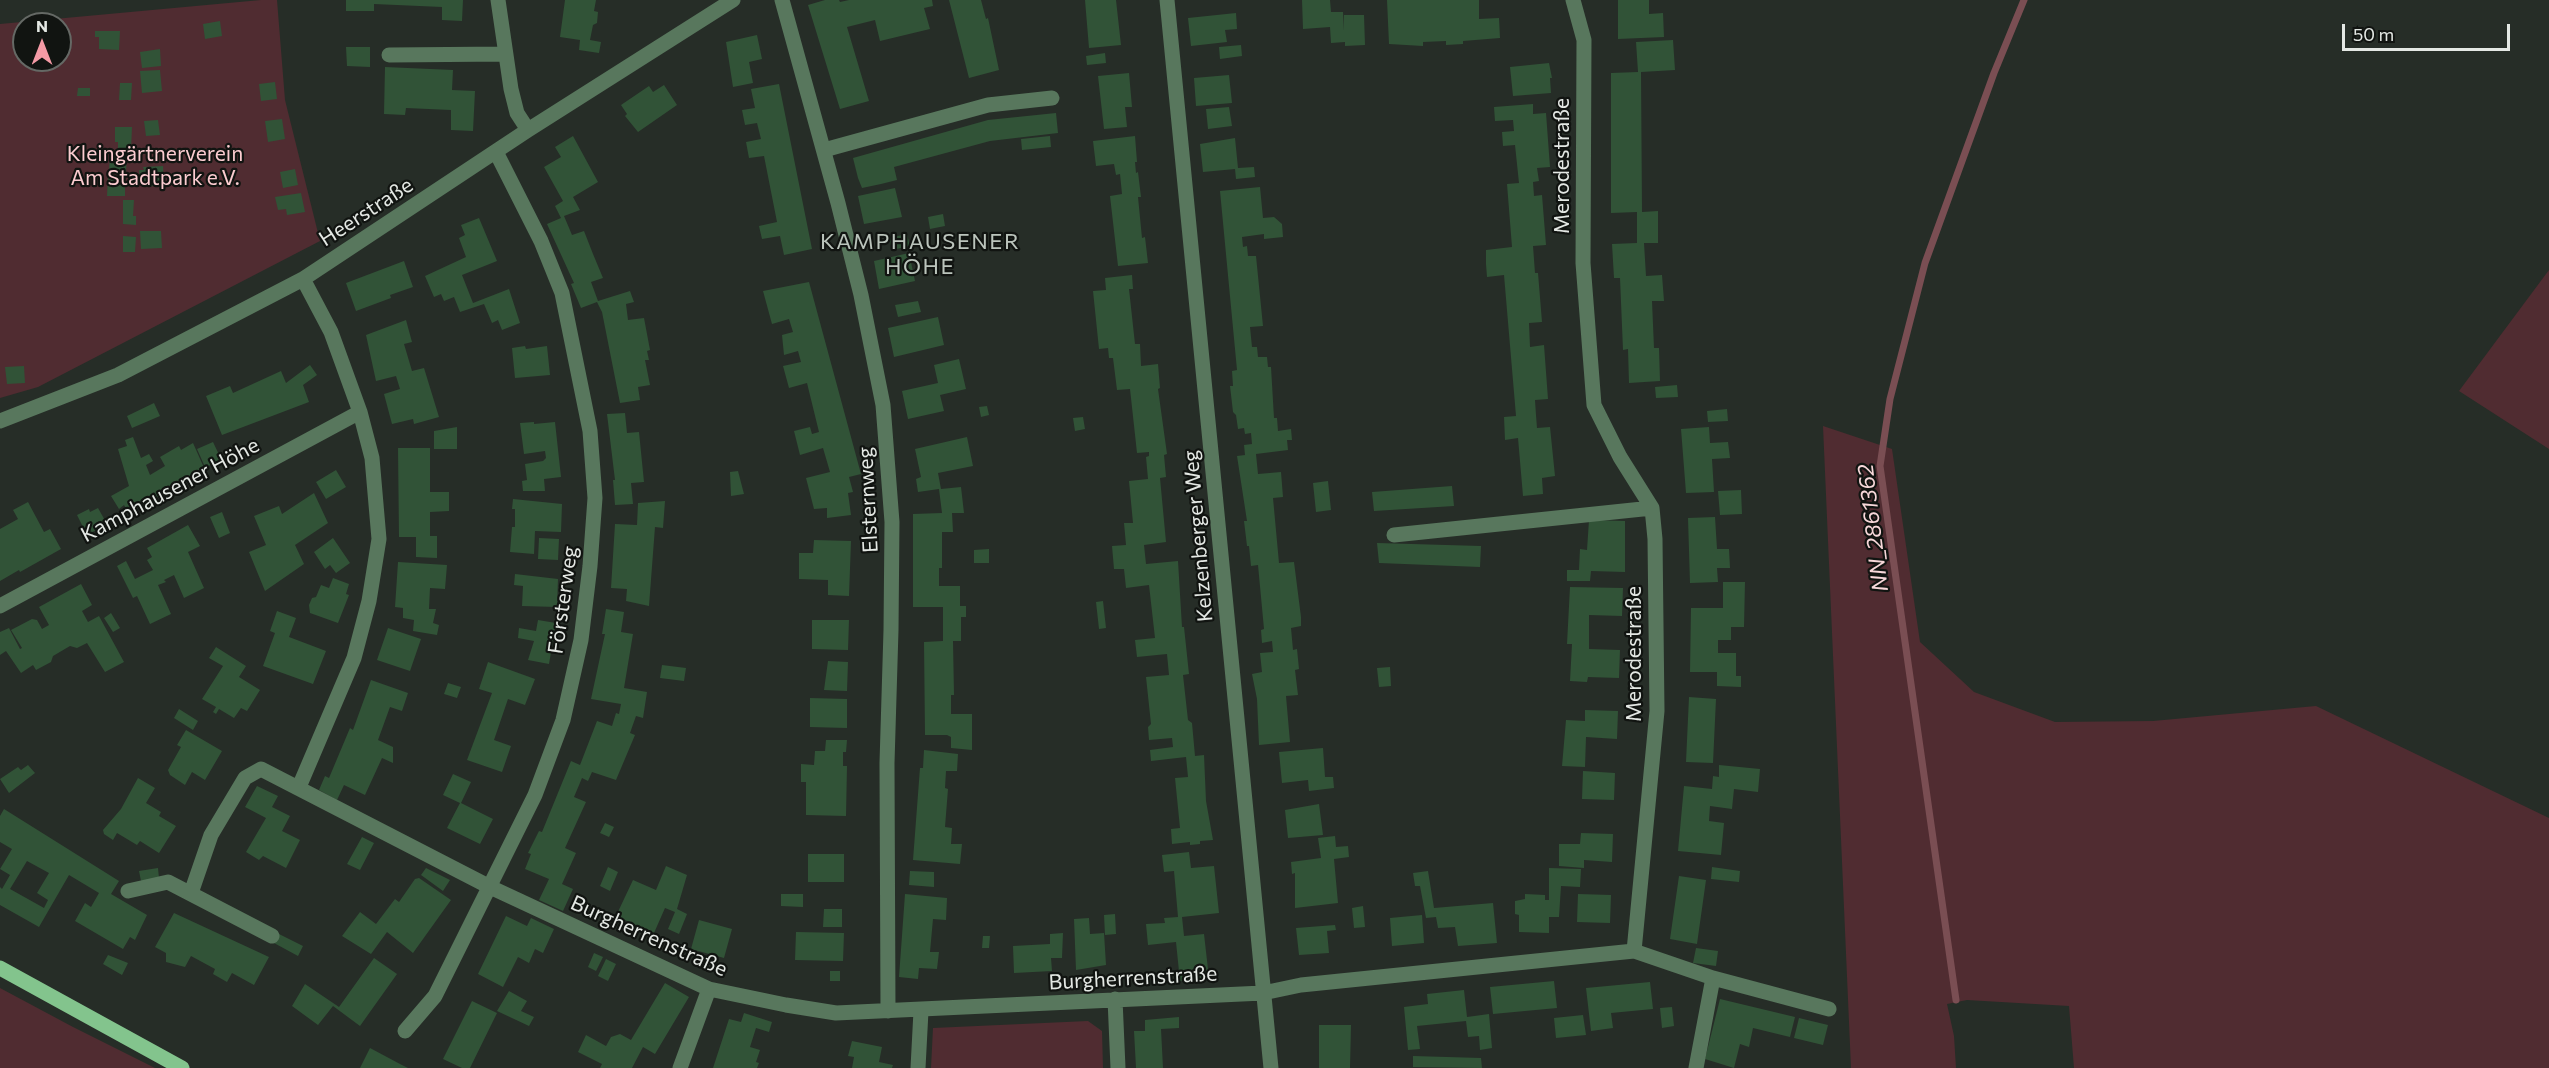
<!DOCTYPE html>
<html>
<head>
<meta charset="utf-8">
<style>
	body { margin:0 }
	#map { position:relative; width:2549px; height:1068px; overflow:hidden; background:#262d27; font-family:Commissioner,sans-serif }
	canvas { display:block }
	.north { position:absolute; left:12px; top:12px; width:60px; height:60px; box-sizing:border-box; background:#111411; border:2px solid #656965; border-radius:50%; rotate:0deg; font-size:16px; font-weight:700; line-height:24px; text-align:center; color:#e4e8e4 }
	.north::after { content:''; display:block; margin:auto; width:21px; height:27px; background:#f49aa5; clip-path:polygon(50% 0,100% 100%,50% 72%,0 100%) }
	.scale { position:absolute; left:2342px; top:24px; width:168px; height:27px; box-sizing:border-box; border:3px solid #e4e8e4; border-top:0; padding-left:8px; font-size:18px; line-height:21px; white-space:nowrap; color:#e4e8e4; -webkit-text-stroke:4px #111411; paint-order:stroke }
</style>
</head>
<body>
<div id="map">
<canvas width="2549" height="1068"></canvas>
<div class="north">N</div>
<div class="scale">50 m</div>
</div>
<script>
const ctx = document.querySelector('canvas').getContext('2d');
ctx.lineJoin = 'round';
function paint(path, color) {
  ctx.fillStyle = color;
  ctx.fill(path, 'evenodd');
}
function toPath(rows) {
  const path = new Path2D();
  for (const r of rows) {
    path.moveTo(r[0], r[1]);
    for (let i = 2; i < r.length; i += 2) path.lineTo(r[i], r[i + 1]);
  }
  return path;
}
function trace(path, color, width, dash) {
  ctx.strokeStyle = color;
  ctx.lineWidth = width;
  ctx.lineCap = dash ? 'butt' : 'round';
  ctx.setLineDash(dash || []);
  ctx.stroke(path);
}
function label(font, color, halo, rows, align = 'center') {
  ctx.font = font + ' Commissioner,sans-serif';
  ctx.lineWidth = 4.5;
  ctx.setLineDash([]);
  ctx.textBaseline = 'middle';
  ctx.strokeStyle = halo;
  ctx.fillStyle = color;
  for (const [text, x, y, turn = 0] of rows) {
    ctx.save();
    ctx.translate(x, y);
    ctx.rotate((+turn || 0) * Math.PI / 180);
    ctx.textAlign = isNaN(turn) ? turn : align;
    if (halo) ctx.strokeText(text, 0, 0);
    ctx.fillText(text, 0, 0);
    ctx.restore();
  }
}
paint(toPath([
	[261,0,277,0,285,100,320,241,38,387,0,398,0,24],
	[24,24,60,24,60,60,24,60],
	[2549,270,2549,449,2459,391],
	[1823,426,1892,449,1920,642,1974,692,2055,722,2153,721,2316,706,2549,818,2549,1068,2074,1068,2069,1006,1967,1000,1947,1004,1954,1036,1956,1068,1851,1068],
	[0,988,73,1027,155,1068,0,1068],
	[1088,1021,1102,1031,1103,1068,931,1068,933,1028]
]), '#502c31');
trace(toPath([
	[1956,1000,1880,466,1890,399,1925,263,1994,73,2024,0]
]), '#7a4e53', 7);
paint(toPath([
	[346,0,463,0,462,21,442,20,442,7,374,4,374,11,346,11],
	[565,0,596,0,594,11,598,12,597,23,593,25,590,40,601,42,599,53,579,50,580,40,560,37],
	[825,0,839,0,840,2,849,0,932,0,933,6,924,8,930,29,880,41,875,20,847,27,869,101,840,109,808,5],
	[949,0,981,0,986,19,988,18,999,70,969,78],
	[1085,0,1116,0,1121,45,1089,48],
	[1302,0,1330,0,1331,12,1343,12,1344,31,1344,15,1364,15,1365,45,1345,46,1345,42,1331,43,1330,27,1303,29],
	[1387,0,1479,0,1479,19,1499,18,1500,38,1463,41,1463,44,1446,45,1446,41,1423,42,1423,46,1389,44],
	[1618,0,1649,0,1649,14,1663,13,1664,37,1618,39],
	[1236,13,1237,29,1225,30,1227,42,1191,46,1188,18],
	[220,21,222,36,205,39,203,24],
	[95,31,120,31,119,50,99,49,99,37,95,37],
	[757,35,762,59,749,62,753,83,733,87,726,42],
	[1673,40,1675,70,1641,72,1642,212,1658,211,1658,243,1644,243,1646,276,1662,275,1664,301,1652,301,1654,348,1659,348,1660,381,1629,383,1628,349,1623,350,1620,278,1614,278,1612,244,1637,243,1637,212,1611,213,1611,73,1638,72,1636,42],
	[1241,45,1242,56,1220,59,1219,47],
	[346,47,370,47,370,67,347,66],
	[160,49,161,66,142,68,140,52],
	[1105,53,1106,63,1087,65,1086,56],
	[1549,63,1552,78,1550,78,1551,93,1513,96,1510,67],
	[385,67,453,70,452,90,475,91,473,131,451,130,451,110,406,108,405,115,384,114],
	[160,70,162,91,142,93,140,71],
	[1129,73,1132,107,1125,107,1127,127,1104,129,1098,76],
	[1229,75,1232,103,1196,106,1194,78],
	[275,82,277,99,261,101,259,84],
	[120,83,132,83,131,100,119,100],
	[779,84,812,249,784,255,780,236,762,239,759,226,777,222,764,156,749,158,746,142,761,139,757,123,745,125,742,110,755,108,751,89],
	[664,85,677,105,638,132,625,116,627,114,621,105,649,86,653,92],
	[78,88,90,88,90,96,77,96],
	[1533,104,1533,114,1546,113,1550,167,1537,168,1539,181,1533,182,1534,196,1542,195,1546,245,1533,246,1535,273,1538,273,1542,322,1529,323,1530,347,1544,345,1548,399,1535,400,1536,415,1537,428,1550,427,1555,476,1542,478,1543,494,1523,496,1518,438,1505,440,1504,417,1516,416,1504,275,1487,277,1486,264,1486,250,1512,247,1507,184,1519,183,1515,145,1503,146,1502,132,1514,131,1513,120,1495,121,1494,107],
	[1229,107,1232,126,1208,129,1206,109],
	[1056,113,1058,133,990,141,894,167,897,180,881,184,862,188,858,178,853,158,988,120],
	[282,119,285,139,268,142,265,121],
	[158,120,160,135,146,136,144,121],
	[115,127,132,127,131,150,118,149,118,142,115,142],
	[573,136,598,182,573,197,580,210,564,216,572,235,584,231,593,254,603,278,591,282,598,301,630,291,634,302,626,304,628,320,644,318,650,350,647,351,649,360,645,360,650,385,638,387,640,400,620,403,602,312,597,302,581,308,571,284,574,283,547,224,561,218,555,206,563,201,544,167,561,157,555,147],
	[1050,136,1051,147,1022,150,1021,139],
	[1135,136,1137,162,1135,162,1136,173,1138,172,1141,197,1138,197,1142,238,1145,237,1148,263,1118,266,1110,196,1122,194,1120,174,1116,175,1114,164,1096,166,1093,141],
	[1235,138,1238,168,1254,167,1255,177,1236,179,1235,169,1203,172,1200,144],
	[110,152,127,153,126,172,109,171],
	[163,166,164,185,145,187,145,183,140,183,139,170,144,170,143,167],
	[295,169,298,185,283,188,280,172],
	[108,176,125,177,125,196,107,196],
	[1260,187,1263,218,1274,217,1282,224,1283,237,1264,239,1264,234,1242,237,1243,247,1247,246,1248,256,1256,256,1263,326,1250,327,1252,347,1257,347,1258,357,1267,357,1268,367,1271,367,1274,418,1277,418,1278,431,1291,429,1292,440,1287,440,1288,450,1256,454,1258,474,1281,472,1283,497,1273,498,1279,563,1294,562,1301,617,1301,626,1291,628,1293,650,1297,649,1299,669,1295,670,1298,695,1286,696,1290,742,1259,745,1257,699,1252,674,1262,672,1260,653,1273,652,1272,641,1262,643,1261,630,1264,629,1258,565,1251,566,1249,546,1247,546,1244,521,1247,521,1237,456,1245,455,1244,445,1252,444,1251,433,1245,434,1244,428,1238,429,1236,415,1233,412,1230,386,1233,386,1232,371,1237,370,1220,191],
	[895,188,902,217,864,224,858,196],
	[301,193,305,212,287,215,286,209,278,210,275,197],
	[123,200,134,200,133,216,136,216,136,225,123,224],
	[943,214,945,226,930,229,928,217],
	[479,218,497,261,462,275,473,303,509,289,520,323,502,330,498,320,492,323,484,304,460,312,454,297,444,301,441,294,434,297,425,276,466,257,459,238,465,235,461,225],
	[140,231,161,231,162,248,141,249],
	[907,234,910,246,892,250,889,238],
	[123,236,136,237,135,252,123,252],
	[909,253,915,281,879,289,874,261],
	[404,261,413,287,390,295,391,298,356,311,346,283],
	[1132,275,1133,289,1129,289,1135,344,1140,344,1141,366,1158,364,1160,388,1158,389,1167,454,1164,455,1166,477,1160,478,1166,542,1144,545,1146,564,1178,561,1182,627,1184,627,1189,674,1183,675,1188,720,1192,723,1195,756,1204,755,1206,801,1213,840,1200,841,1200,844,1190,845,1190,842,1172,844,1171,829,1180,828,1175,778,1188,777,1186,757,1151,761,1150,750,1173,747,1172,738,1149,740,1148,727,1151,724,1146,677,1169,675,1167,654,1137,657,1135,640,1155,638,1149,585,1126,588,1124,569,1114,569,1112,546,1126,545,1124,523,1133,523,1129,481,1148,479,1146,457,1149,456,1149,452,1137,453,1130,389,1117,390,1113,358,1109,358,1108,348,1099,349,1093,291,1106,290,1105,278],
	[809,282,861,474,849,477,853,492,848,493,851,515,827,518,827,508,814,509,806,478,830,472,823,448,800,455,794,431,810,427,812,434,819,432,807,383,789,388,783,366,801,362,798,351,784,355,782,335,793,332,789,319,772,324,763,291],
	[918,301,921,312,898,317,895,305],
	[938,317,944,345,894,357,888,328],
	[406,320,412,342,404,344,412,371,424,368,439,417,414,424,413,419,392,424,384,394,400,389,396,376,376,381,366,335],
	[525,346,526,349,547,346,550,375,515,378,512,348],
	[959,359,966,389,940,395,944,411,908,419,902,391,938,383,934,365],
	[310,365,317,375,303,385,309,402,222,435,206,396,230,386,233,393,281,371,286,383],
	[24,366,25,383,7,384,5,367],
	[1677,385,1678,397,1656,398,1655,387],
	[154,403,160,416,132,428,127,416],
	[987,406,989,415,981,417,979,407],
	[1727,409,1728,421,1708,422,1707,411],
	[625,413,627,433,639,432,644,482,631,483,633,504,615,505,613,480,615,480,607,414],
	[1083,417,1085,429,1075,431,1073,418],
	[534,422,534,424,555,422,561,477,544,479,545,491,523,491,522,481,527,480,525,464,543,461,546,458,545,451,524,454,520,423],
	[457,427,457,449,434,449,434,431],
	[1709,427,1710,443,1728,442,1730,458,1712,459,1714,492,1686,493,1681,429],
	[133,437,141,458,149,454,153,461,146,465,150,475,165,466,160,457,179,446,181,450,193,443,205,470,129,513,124,505,119,509,111,496,129,486,118,449,127,446,125,440],
	[967,437,973,466,938,473,941,489,961,487,964,513,952,513,953,532,942,532,942,568,939,568,939,586,960,586,960,606,966,606,966,617,961,617,961,641,953,641,954,695,951,695,951,714,972,714,972,750,951,748,951,737,947,735,925,735,924,642,943,641,943,607,913,607,913,514,942,513,939,489,918,492,916,479,921,477,915,449],
	[213,442,222,461,205,467,197,449],
	[398,448,430,448,430,492,449,492,449,511,430,512,430,536,437,536,437,558,416,557,416,537,399,537],
	[336,470,346,487,326,499,316,482],
	[738,471,744,494,731,496,730,472],
	[1328,481,1331,510,1316,512,1313,483],
	[1452,486,1454,506,1374,511,1372,492],
	[1741,490,1742,514,1720,515,1718,491],
	[314,493,328,523,295,545,304,564,265,591,249,552,266,545,254,516,279,506,282,514],
	[513,499,562,504,561,532,535,531,534,554,510,552,512,527,515,527,515,509,512,509],
	[665,501,663,528,655,527,649,606,626,601,627,589,611,588,615,524,637,525,638,503],
	[28,502,44,532,50,529,61,549,20,572,19,570,0,581,0,529,18,519,13,510],
	[98,508,107,524,87,535,77,515,89,509,90,512],
	[222,512,230,533,219,538,210,517],
	[1715,517,1717,549,1729,549,1730,568,1717,568,1718,582,1690,583,1688,518],
	[1589,520,1625,521,1625,572,1591,571,1590,581,1567,581,1567,570,1579,570,1580,549,1587,550],
	[188,525,200,546,188,552,204,588,184,598,174,575,164,580,166,582,158,585,171,614,150,624,137,596,133,598,117,566,126,561,135,579,153,570,147,560,152,557,147,548],
	[333,538,350,563,336,573,330,565,325,569,314,552],
	[539,538,559,539,558,560,538,559],
	[814,540,851,541,849,596,828,595,828,580,799,579,799,553,813,553],
	[1377,543,1481,546,1480,567,1379,563],
	[989,549,989,563,974,563,974,550],
	[398,562,447,565,445,589,430,588,429,609,436,609,433,623,439,625,437,635,413,631,414,620,403,618,403,608,395,607],
	[515,574,558,579,557,607,522,606,523,586,514,585],
	[333,578,349,584,346,594,349,595,338,623,310,613,309,605,312,598,316,597,321,585,329,588],
	[1723,582,1745,582,1744,627,1731,627,1731,640,1718,640,1718,653,1736,653,1736,676,1741,676,1741,687,1717,686,1717,672,1690,672,1691,608,1723,608],
	[81,584,92,605,82,611,88,622,99,616,124,662,105,672,87,643,77,648,70,646,53,656,51,662,36,670,33,665,21,673,6,651,0,655,0,632,9,628,20,649,22,648,11,630,32,619,37,620,42,629,49,625,39,607],
	[1570,587,1623,588,1622,616,1589,615,1589,649,1620,650,1619,678,1588,677,1587,682,1570,681,1572,644,1567,644],
	[1103,601,1106,628,1099,629,1096,602],
	[606,609,624,612,621,632,633,634,624,688,647,692,643,718,636,716,630,733,635,735,616,780,592,772,588,781,582,778,574,797,586,802,565,848,576,853,562,884,573,889,563,911,539,900,549,879,525,869,531,854,528,853,539,831,542,832,571,761,580,765,597,721,612,726,616,713,619,714,621,704,591,699,605,634,602,634],
	[277,611,296,618,289,637,326,651,313,684,263,666,275,633,270,631],
	[111,613,120,628,113,632,104,618],
	[538,620,556,623,549,664,528,660,534,641,518,638,519,628,536,631],
	[812,620,849,620,848,650,812,649],
	[388,628,421,639,410,671,377,660],
	[216,647,246,666,239,677,260,690,247,711,241,708,234,718,219,709,216,714,213,712,216,707,202,699,223,666,209,658],
	[828,661,848,662,847,691,824,690],
	[488,662,535,679,525,705,508,699,494,740,511,746,502,772,467,760,492,693,479,689],
	[662,665,686,668,684,681,660,678],
	[1390,667,1391,686,1379,687,1377,668],
	[371,680,408,693,402,711,390,707,378,740,393,747,393,763,382,758,365,795,344,785,337,800,319,790,325,776,329,778,350,728,353,730],
	[448,683,461,687,457,698,444,694],
	[1689,697,1716,699,1713,763,1686,762],
	[810,698,847,699,847,728,810,727],
	[179,709,198,721,193,730,174,718],
	[1585,710,1618,711,1617,739,1586,737,1585,767,1562,766,1566,720,1585,721],
	[186,730,222,751,205,780,192,772,185,785,170,775,168,770,181,747,177,745],
	[826,740,847,740,846,752,843,752,843,766,847,766,846,816,806,815,806,782,801,782,801,764,814,765,815,751,825,751],
	[1323,748,1325,777,1333,777,1334,788,1309,791,1308,780,1282,783,1279,752],
	[924,750,958,754,957,771,946,771,945,788,948,789,945,827,952,828,951,844,962,844,960,864,913,860,920,768,923,768],
	[28,765,35,773,9,793,0,779,18,767,21,770],
	[1719,765,1760,769,1758,792,1734,789,1732,809,1710,806,1709,821,1724,823,1721,855,1678,851,1684,786,1712,789,1713,776,1719,777],
	[1583,771,1615,773,1614,800,1582,799],
	[453,774,471,782,461,803,493,819,480,844,447,828,460,803,443,795],
	[138,778,155,788,146,803,161,812,159,816,176,826,159,853,140,841,137,845,117,833,113,840,104,834,103,830,121,809],
	[257,786,278,796,272,807,290,816,282,831,300,840,286,868,263,856,259,860,246,852,266,818,245,807],
	[1319,804,1323,835,1288,838,1285,810],
	[4,809,119,881,111,894,147,915,135,940,130,937,123,949,75,921,85,903,91,907,99,893,69,875,39,927,0,905,0,887,2,889,10,875,0,869,12,849,0,842,0,816],
	[27,861,49,873,37,893,48,900,44,908,10,889],
	[605,823,614,827,609,837,600,833],
	[1581,833,1613,834,1612,862,1584,860,1584,868,1559,866,1559,844,1580,844],
	[1335,836,1336,847,1348,846,1349,857,1334,859,1338,903,1295,908,1295,873,1292,874,1291,862,1321,858,1318,838],
	[362,837,374,843,360,870,347,864],
	[1189,852,1191,868,1214,866,1219,913,1182,917,1184,936,1204,934,1209,978,1180,981,1176,942,1148,945,1146,924,1165,923,1164,918,1178,917,1174,871,1164,872,1162,855],
	[808,854,844,854,844,882,808,882],
	[666,866,687,875,677,909,687,914,679,934,668,929,675,912,665,908,654,933,616,916,633,880,656,890],
	[608,867,618,872,610,891,600,886],
	[1712,867,1740,871,1739,882,1711,879],
	[158,868,159,878,141,881,139,871],
	[426,868,450,880,443,891,421,875],
	[1549,868,1581,869,1580,887,1561,886,1559,917,1549,917,1549,933,1519,932,1519,915,1515,914,1515,901,1525,899,1525,894,1545,895,1545,900,1549,900],
	[910,871,934,872,934,887,909,885],
	[1428,871,1434,908,1493,903,1497,943,1458,946,1455,927,1438,928,1436,917,1426,918,1420,886,1415,886,1413,873],
	[1679,876,1706,880,1697,944,1670,939],
	[419,878,451,900,413,953,387,932,371,954,342,936,360,912,376,924,395,899,399,902,415,879],
	[781,894,803,894,803,907,781,906],
	[905,894,947,898,946,920,933,919,930,952,939,952,937,969,919,968,918,979,899,977],
	[1578,894,1611,895,1610,923,1577,922],
	[1363,906,1365,927,1354,928,1352,908],
	[824,909,842,909,842,927,823,927],
	[174,913,269,957,254,985,232,973,227,982,213,974,215,969,191,956,185,967,166,962,166,953,155,947],
	[1115,914,1116,934,1105,935,1104,915],
	[1422,915,1424,943,1392,946,1390,918],
	[506,916,527,926,531,918,554,929,543,953,535,949,529,963,518,957,503,987,478,974],
	[1089,918,1090,934,1104,933,1106,965,1076,970,1074,919],
	[699,920,732,929,724,958,691,949],
	[1335,925,1336,930,1327,931,1329,953,1299,955,1296,928],
	[796,932,844,933,843,961,795,960],
	[1063,933,1062,958,1051,958,1052,971,1014,973,1013,946,1050,944,1050,934],
	[279,934,303,946,298,956,274,943],
	[983,936,990,936,989,948,982,948],
	[1696,948,1718,951,1716,966,1693,963],
	[594,953,603,957,596,971,588,967],
	[108,955,128,963,122,975,103,964],
	[374,958,397,974,360,1026,333,1006,318,1025,292,1006,305,984,339,1007],
	[606,959,616,964,608,981,598,976],
	[830,971,840,971,840,981,830,981],
	[1554,981,1557,1008,1493,1014,1490,987],
	[1650,982,1653,1009,1611,1013,1613,1028,1591,1031,1586,988],
	[665,983,689,997,655,1054,643,1047,632,1068,600,1068,602,1064,578,1052,586,1035,606,1046,611,1037,620,1034,631,1040],
	[1464,990,1467,1017,1489,1014,1492,1048,1480,1050,1479,1036,1468,1037,1466,1021,1417,1026,1420,1049,1408,1050,1404,1007,1428,1004,1427,994],
	[509,991,527,1001,521,1011,534,1017,529,1026,497,1011],
	[1720,999,1795,1017,1790,1037,1753,1028,1749,1047,1740,1044,1734,1068,1705,1059],
	[472,1001,497,1013,470,1068,462,1068,443,1059],
	[1672,1007,1674,1026,1662,1028,1660,1008],
	[744,1013,772,1022,769,1032,756,1028,750,1047,760,1050,756,1062,759,1063,757,1068,713,1068,729,1019,741,1022],
	[1583,1015,1586,1035,1556,1038,1554,1018],
	[1179,1017,1179,1028,1161,1029,1163,1068,1136,1068,1134,1031,1145,1031,1145,1020],
	[1799,1018,1828,1025,1823,1045,1794,1038],
	[1319,1025,1351,1025,1350,1068,1319,1068],
	[852,1041,882,1047,879,1062,893,1065,892,1068,852,1068,854,1057,848,1056],
	[370,1048,400,1064,408,1068,360,1068],
	[1413,1056,1481,1058,1482,1068,1413,1067]
]), '#315337');
trace(toPath([
	[498,0,511,89,517,113,528,130],
	[782,0,838,203,861,295,883,405,892,522,891,630,887,763,888,1011],
	[1167,0,1271,1068],
	[389,55,506,54],
	[824,150,988,105,1052,98],
	[0,421,118,375,303,279,528,130,733,0],
	[1394,535,1652,508],
	[0,606,360,412],
	[299,787,354,658,369,601,379,539,372,458,360,412,331,332,303,279],
	[128,891,168,882,272,936],
	[191,893,211,835,245,778,261,769,490,887,709,989,786,1005,836,1013,1263,993,1301,985,1634,951,1657,711,1655,539,1652,508,1620,457,1594,405,1583,263,1584,40,1573,0],
	[1634,951,1713,978,1829,1009],
	[1115,999,1118,1068],
	[405,1031,435,996,535,795,563,720,581,640,590,566,595,498,590,431,562,293,541,241,496,152],
	[680,1068,709,989],
	[918,1068,921,1011],
	[1696,1068,1713,978]
]), '#58775d', 15);
trace(toPath([
	[0,968,182,1068]
]), '#83c48d', 15);
label('21px', '#fcccd0', '#111411', [
	["Kleingärtnerverein",155,154],
	["Am Stadtpark e.V.",155,178]
]);
label('21px', '#e4e8e4', '#111411', [
	["Merodestraße",1562,166,-90],
	["Heerstraße",366,212,-33],
	["Kamphausener Höhe",170,490,-28],
	["Elsternweg",868,500,-93],
	["Kelzenberger Weg",1198,536,-95],
	["Försterweg",563,600,-82],
	["Merodestraße",1634,654,-90],
	["Burgherrenstraße",649,936,24],
	["Burgherrenstraße",1133,978,-3]
]);
ctx.letterSpacing = '1.5px';
label('22px', '#bbc4bc', '#111411', [
	["KAMPHAUSENER",920,242],
	["HÖHE",920,267]
]);
ctx.letterSpacing = '0px';
label('italic 22px', '#f8d8da', '#111411', [
	["NN_2861362",1873,528,-97]
]);
</script>
</body>
</html>
